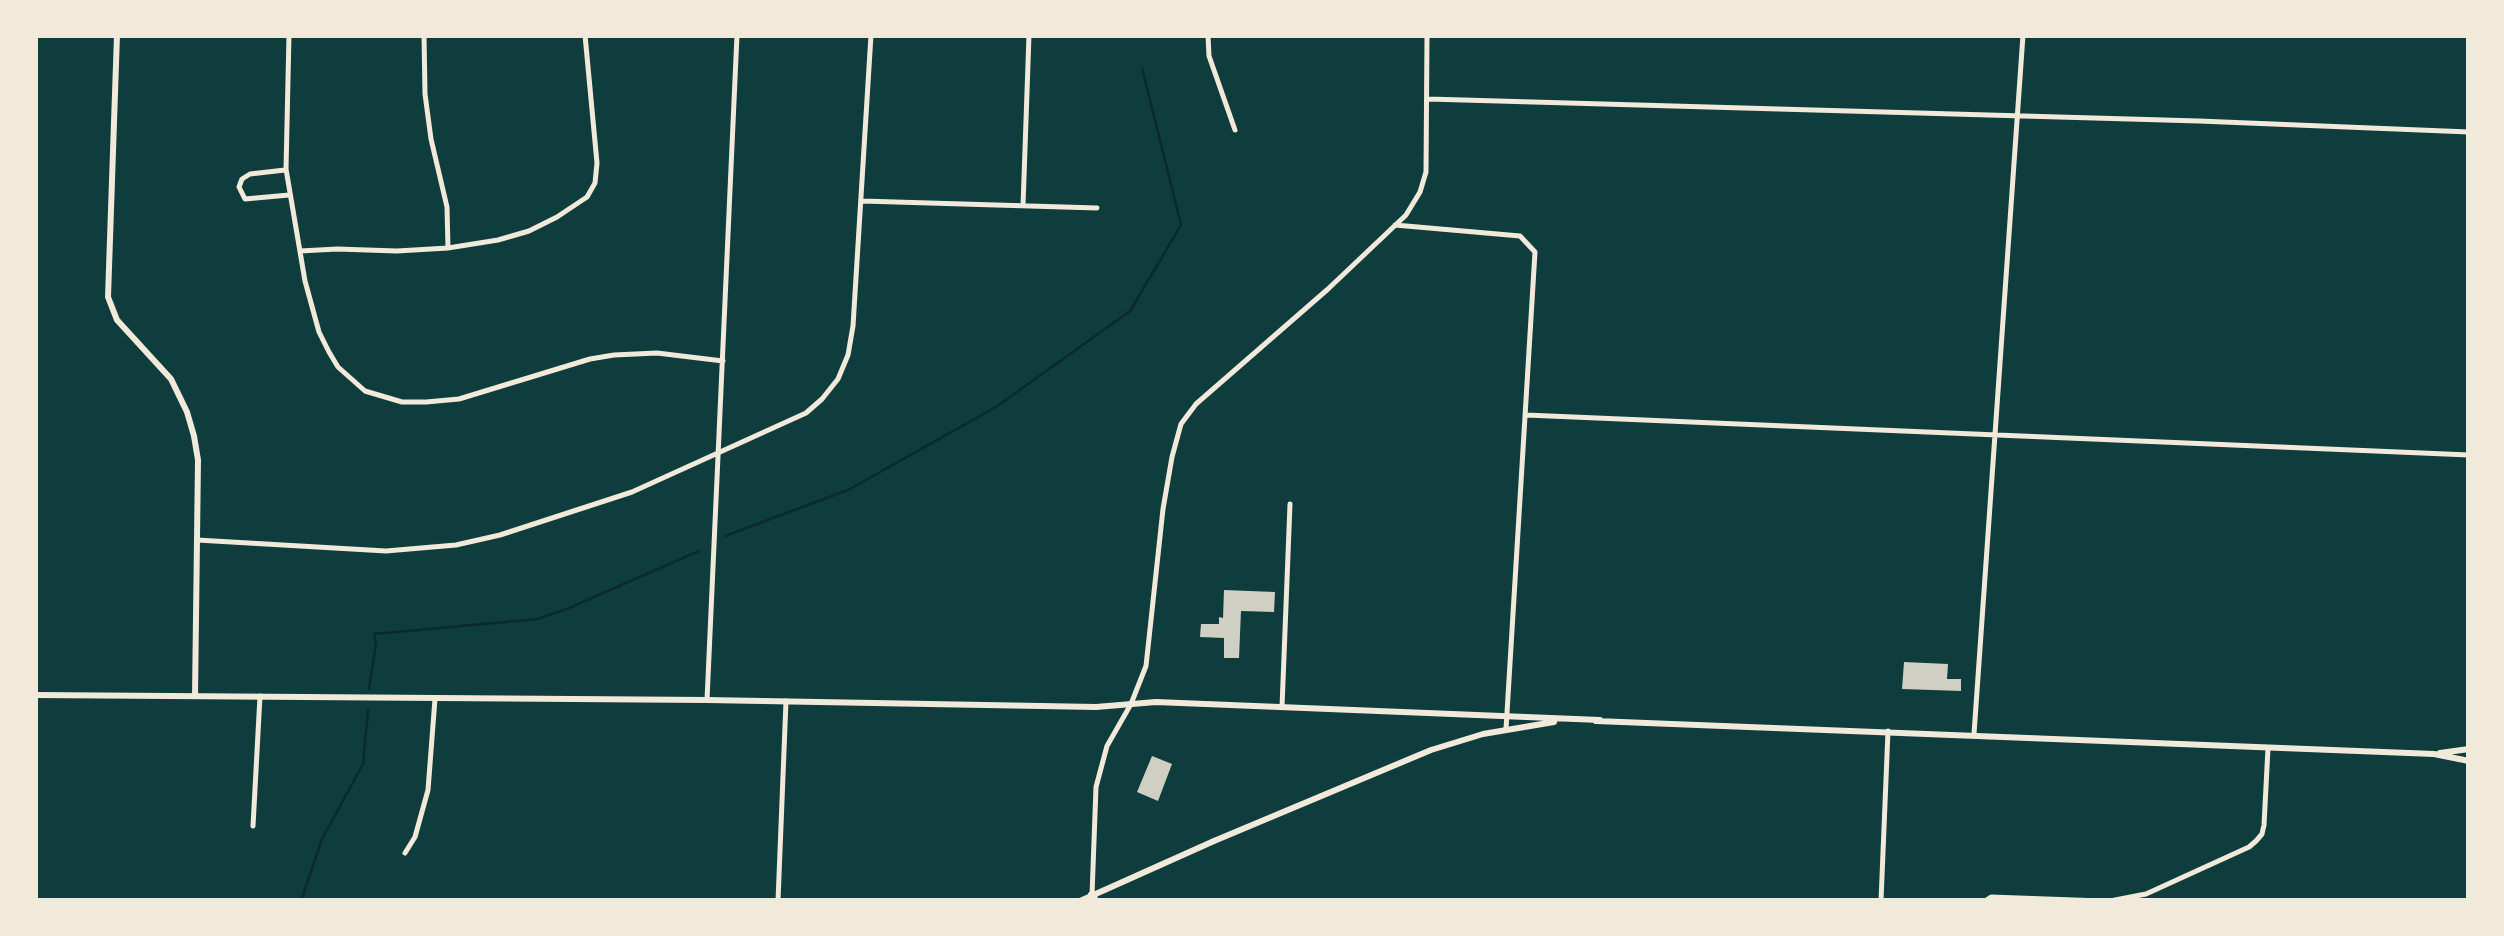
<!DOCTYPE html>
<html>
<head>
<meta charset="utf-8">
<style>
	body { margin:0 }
	#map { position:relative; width:2504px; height:936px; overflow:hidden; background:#0f3d3e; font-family:"Roboto Condensed",sans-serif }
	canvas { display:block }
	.frame { position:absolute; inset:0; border:38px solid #f1e9da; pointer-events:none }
</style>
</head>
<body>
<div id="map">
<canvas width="2504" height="936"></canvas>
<div class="frame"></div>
</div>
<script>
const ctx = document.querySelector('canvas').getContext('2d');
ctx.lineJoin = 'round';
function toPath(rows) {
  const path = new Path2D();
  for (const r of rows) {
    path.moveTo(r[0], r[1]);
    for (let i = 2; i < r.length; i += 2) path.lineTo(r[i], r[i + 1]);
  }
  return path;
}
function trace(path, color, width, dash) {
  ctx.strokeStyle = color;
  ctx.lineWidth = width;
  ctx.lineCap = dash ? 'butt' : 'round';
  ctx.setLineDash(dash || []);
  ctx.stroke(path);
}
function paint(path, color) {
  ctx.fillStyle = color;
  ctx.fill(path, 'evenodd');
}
trace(toPath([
	[725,536,848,490,996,407,1130,311,1181,225,1142,68],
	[369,689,376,644,374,634,538,619,569,608,699,551],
	[301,901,322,839,363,764,368,710]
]), '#0a2a2b', 2.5);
paint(toPath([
	[1224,590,1275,592,1274,612,1241,611,1239,658,1224,658,1224,638,1200,637,1201,624,1219,624,1219,617,1223,618],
	[1904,662,1948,664,1947,679,1961,679,1961,691,1902,689],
	[1152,756,1172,764,1158,801,1137,792]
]), '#cfcfc3');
trace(toPath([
	[289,35,286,169,305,281,319,332,329,352,338,367,365,391,402,402,426,402,459,399,590,359,614,355,657,353,723,361],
	[424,35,425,94,431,139,447,207,448,248],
	[1208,35,1209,56,1235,130],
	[1428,99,2199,121,2469,132],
	[285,170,250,174,242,179,239,187,245,199,289,195],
	[862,201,1097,208],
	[1023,206,1029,35],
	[1395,225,1520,236,1535,252,1506,729],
	[300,251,337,249,397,251,448,248,498,240,529,231,557,217,587,197,595,183,597,163,585,35],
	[1526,415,2469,455],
	[197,540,386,551,456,545,500,535,632,492,806,413,822,399,838,379,848,355,853,326,871,35],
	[707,700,737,35],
	[1282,707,1290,504],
	[1974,734,2023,35],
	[253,826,260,696],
	[405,853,415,837,428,790,435,699],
	[1092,895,1096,787,1107,746,1131,704,1146,666,1163,509,1172,457,1181,424,1196,404,1328,289,1406,215,1420,192,1426,172,1427,35],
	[778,901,786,701],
	[1881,901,1888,731],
	[1985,901,1991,897,2102,901],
	[2110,901,2146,894,2249,847,2256,841,2262,834,2264,825,2268,748]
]), '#f1e9da', 5);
trace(toPath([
	[117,35,108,297,117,320,171,379,187,412,194,436,198,460,195,696],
	[35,695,707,700,1096,707,1156,702,1600,720],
	[1596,721,2434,754,2469,761],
	[2440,753,2469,749],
	[1080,901,1214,841,1431,750,1483,734,1554,722]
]), '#f1e9da', 6);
trace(toPath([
	[1092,895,1095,901]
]), '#f1e9da', 8);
</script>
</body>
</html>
